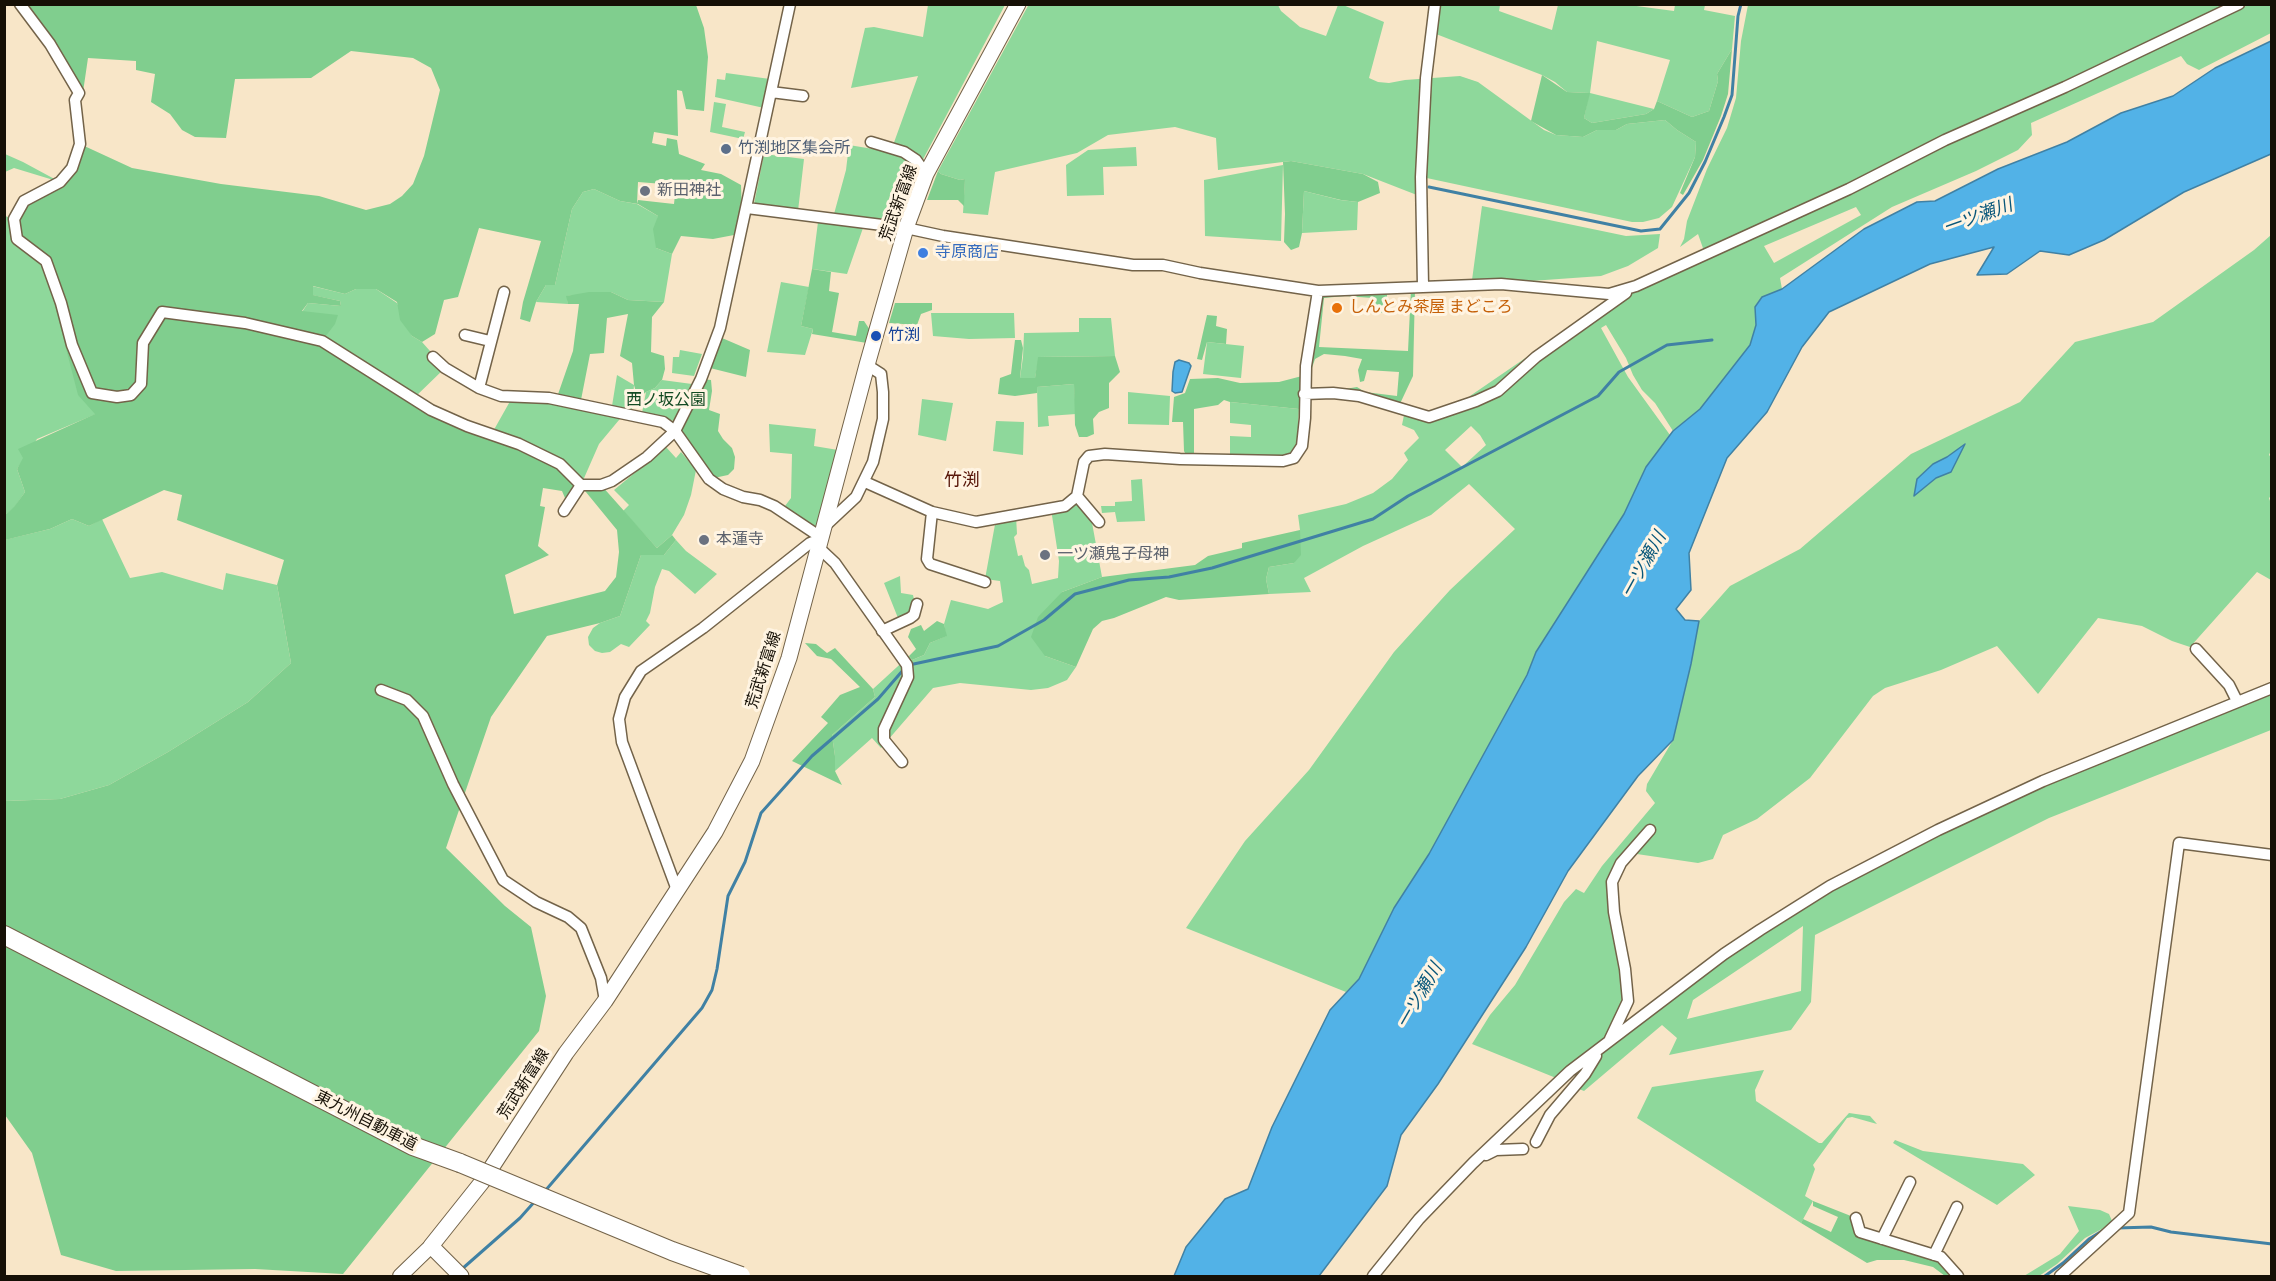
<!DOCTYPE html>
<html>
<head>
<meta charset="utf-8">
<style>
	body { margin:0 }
	#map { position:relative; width:2276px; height:1281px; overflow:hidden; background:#f8e6c8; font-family:"Fira Sans Condensed",sans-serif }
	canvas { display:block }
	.frame { position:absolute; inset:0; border:6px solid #161006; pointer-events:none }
</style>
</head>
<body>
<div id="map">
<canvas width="2276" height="1281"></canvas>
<div class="frame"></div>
</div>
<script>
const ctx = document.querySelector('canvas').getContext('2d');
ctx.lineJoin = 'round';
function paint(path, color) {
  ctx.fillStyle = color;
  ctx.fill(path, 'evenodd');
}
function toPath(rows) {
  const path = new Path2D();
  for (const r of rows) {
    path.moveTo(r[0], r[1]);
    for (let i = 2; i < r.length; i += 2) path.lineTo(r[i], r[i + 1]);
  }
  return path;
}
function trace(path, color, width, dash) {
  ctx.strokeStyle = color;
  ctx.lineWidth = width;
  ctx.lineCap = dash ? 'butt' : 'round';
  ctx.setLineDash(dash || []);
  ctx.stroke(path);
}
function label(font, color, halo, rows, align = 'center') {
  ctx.font = font + ' "Fira Sans Condensed","Noto Sans JP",sans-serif';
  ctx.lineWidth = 6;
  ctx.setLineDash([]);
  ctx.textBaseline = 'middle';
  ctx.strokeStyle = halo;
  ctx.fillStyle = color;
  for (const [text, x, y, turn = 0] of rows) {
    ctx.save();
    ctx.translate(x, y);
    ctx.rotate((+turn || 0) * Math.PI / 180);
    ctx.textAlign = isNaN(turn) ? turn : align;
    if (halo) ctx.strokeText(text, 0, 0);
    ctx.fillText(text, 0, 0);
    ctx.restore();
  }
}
paint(toPath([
	[1029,4,1278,5,1281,11,1300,27,1326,36,1338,5,1343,5,1384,22,1369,78,1378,82,1389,83,1405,80,1460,76,1478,82,1544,130,1556,135,1583,137,1597,130,1616,130,1627,124,1665,120,1677,130,1696,142,1695,157,1672,207,1659,218,1643,222,1632,222,1422,177,1422,197,1363,174,1291,161,1218,170,1216,138,1175,127,1108,135,1077,153,995,172,988,215,963,213,965,179,960,180,941,174,938,171],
	[928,5,1005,5,920,165,916,160,892,189,883,219,834,214,846,170,849,145,873,149,875,143,892,148,918,76,851,88,865,28,874,27,923,37],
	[1441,5,1500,5,1499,11,1552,30,1558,5,1629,5,1674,11,1675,5,1705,5,1704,10,1735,16,1732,49,1717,74,1718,81,1709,111,1692,117,1657,101,1670,60,1597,41,1590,93,1654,109,1646,114,1592,123,1584,118,1589,93,1567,92,1555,82,1542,75,1436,34],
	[1748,5,2231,5,1704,251,1698,234,1680,247,1684,239,1687,221,1707,169,1727,128,1736,98,1741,41],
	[2248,5,2271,5,2271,33,2199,70,2187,64,2181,56,2031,123,2032,135,2018,150,1976,171,1892,207,1780,278,1782,289,1762,297,1755,307,1756,325,1750,345,1700,409,1673,431,1655,403,1642,390,1633,375,1626,358,1606,325,1601,328,1628,377,1670,435,1646,467,1624,514,1536,652,1527,675,1429,854,1394,908,1359,979,1346,992,1186,928,1245,841,1309,770,1394,652,1450,590,1515,529,1469,484,1431,515,1363,546,1304,578,1311,592,1269,594,1266,579,1269,567,1294,563,1300,530,1298,515,1346,504,1373,493,1392,479,1408,460,1404,453,1419,438,1414,430,1402,425,1405,410,1429,417,1467,404,1470,396,1610,300,1589,319,1637,290],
	[1856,207,1861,215,1774,263,1764,246],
	[1471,426,1480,435,1486,445,1462,467,1445,450],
	[726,73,770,79,764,108,715,97,717,79,725,80],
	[714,102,726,104,722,127,745,132,743,139,710,132],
	[1136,147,1137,166,1103,167,1104,195,1067,196,1066,165,1088,150],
	[5,154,23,162,60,182,14,168,5,172],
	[764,154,804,159,798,211,754,204],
	[1283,165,1281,241,1205,236,1204,180],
	[594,189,620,201,637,204,658,216,656,248,672,254,664,302,628,300,611,292,567,296,568,304,536,302,546,285,555,285,572,209,583,192],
	[1304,191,1340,200,1358,202,1357,230,1302,233],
	[1482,206,1626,236,1660,234,1658,248,1628,266,1601,276,1531,281,1472,280],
	[5,216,14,219,46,261,96,414,37,439,17,469,25,492,14,508,5,515],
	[818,222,863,228,847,274,812,269],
	[2271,235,2272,448,2269,455,2271,457,2272,495,2269,498,2272,507,2271,580,2257,572,2190,647,2172,641,2142,626,2098,618,2038,694,1997,646,1941,670,1885,688,1873,696,1810,778,1757,819,1723,835,1713,859,1698,863,1630,853,1612,882,1628,1001,1609,1041,1760,930,1938,830,2271,688,2271,730,2049,818,1815,935,1811,1002,1791,1030,1669,1055,1677,1038,1662,1025,1584,1091,1574,1087,1599,1053,1561,1080,1472,1044,1490,1015,1515,985,1564,902,1576,889,1584,893,1602,866,1655,803,1646,791,1647,784,1673,740,1691,664,1699,621,1730,586,1800,549,1911,454,2020,402,2075,342,2153,322,2254,250],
	[1964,445,1951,472,1936,478,1914,495,1917,479,1933,464,1947,457],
	[1803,926,1801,991,1687,1019,1693,1000],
	[781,282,809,287,801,326,813,329,805,355,767,352],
	[312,286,345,294,356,289,376,289,397,303,412,336,422,342,445,368,413,399,322,341,302,312,308,303,341,306,340,301,312,295],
	[931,313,1014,313,1015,338,969,339,933,336],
	[1079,318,1111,318,1115,356,1039,357,1035,378,1020,378,1023,357,1024,333,1079,332],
	[1207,342,1244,346,1241,378,1203,374],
	[680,350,702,354,694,376,672,373,673,357,679,357],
	[617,375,634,385,632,410,612,406],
	[662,380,692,384,678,417,674,421,642,413,646,392,655,388],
	[1074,384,1076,414,1048,416,1049,426,1038,427,1037,387],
	[1128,392,1170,396,1169,425,1128,424],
	[513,396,624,414,599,444,581,485,491,435],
	[922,399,953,403,946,441,918,435],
	[1230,402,1299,409,1297,445,1292,453,1283,457,1230,454,1230,436,1251,437,1251,425,1230,423],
	[996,421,1024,422,1023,455,993,451],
	[769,424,816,429,814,446,838,450,816,533,782,510,791,498,792,454,770,452],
	[666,447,676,458,681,452,696,470,691,495,684,515,672,535,657,548,623,511,629,505,614,490],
	[1142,479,1145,521,1117,522,1115,512,1102,513,1101,506,1115,506,1115,502,1132,501,1131,480],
	[1077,496,1090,512,1102,577,1062,592,1045,656,1076,667,1067,680,1048,688,1031,690,960,683,933,688,881,748,872,738,835,771,835,756,832,735,875,697,873,689,909,656,912,660,924,655,930,643,946,636,944,624,951,600,988,609,1003,602,1000,581,985,579,996,519,1016,516,1017,534,1014,537,1018,556,1022,555,1025,566,1029,570,1032,584,1058,578,1059,561,1051,509],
	[72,519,89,526,102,519,130,578,162,572,223,590,226,573,277,585,291,663,248,702,168,752,109,785,60,799,5,801,4,540,50,529],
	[676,540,686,551,717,574,695,594,669,571,662,569,655,587,650,613,646,621,650,625,629,647,621,644,610,652,602,653,595,651,589,645,588,637,593,628,600,623,620,616,641,555,664,555],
	[900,576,901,593,913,595,916,609,900,623,884,583],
	[1764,1070,1755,1090,1756,1101,1819,1143,1822,1143,1849,1113,1870,1116,1877,1124,1852,1117,1847,1118,1813,1165,1815,1169,1805,1196,1813,1201,1801,1223,1637,1118,1652,1087],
	[1895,1140,1923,1151,2023,1164,2035,1175,1997,1205,1893,1143],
	[2068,1206,2100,1210,2109,1214,2113,1223,2085,1238,2057,1264,2039,1276,2024,1276,2060,1254,2079,1231]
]), '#8ed89b');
paint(toPath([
	[20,5,696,5,704,28,708,57,704,111,686,109,682,91,677,90,678,136,654,132,652,143,666,146,667,138,677,140,679,154,705,164,701,170,721,174,741,185,742,212,734,235,713,239,681,236,672,254,656,248,653,229,658,216,638,204,620,201,594,189,583,192,572,209,555,285,546,285,536,302,530,322,520,319,523,302,541,241,479,228,458,297,444,300,435,334,422,342,412,336,400,320,397,302,376,289,356,289,345,294,313,286,313,295,340,301,341,306,308,303,302,311,338,315,335,324,322,341,431,410,560,464,581,485,601,485,657,548,672,535,676,540,664,555,641,555,620,616,600,623,547,636,491,717,446,848,505,906,531,927,546,996,539,1031,343,1274,255,1269,116,1271,61,1255,32,1153,5,1115,5,801,60,799,109,785,168,752,248,702,291,663,277,585,284,560,177,520,182,495,164,490,89,526,72,519,50,529,5,540,5,515,14,507,25,492,17,469,23,458,18,449,95,414,78,395,47,275,46,261,17,239,14,219,24,201,60,182,80,144,132,168,221,184,319,196,366,210,390,204,402,196,413,184,424,156,440,90,431,68,413,58,351,51,311,78,235,79,226,138,195,137,182,130,170,114,151,102,155,74,136,70,136,61,88,58,83,92],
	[638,182,676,185,674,204,638,200,637,204],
	[581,486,617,530,619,552,616,577,605,591,514,614,505,575,549,555,538,546,545,507,540,506,543,488,562,491,568,505],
	[1732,49,1728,94,1721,116,1703,160,1683,195,1680,193,1695,157,1696,142,1677,130,1665,120,1627,124,1616,130,1597,130,1583,137,1556,135,1531,121,1542,75,1567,92,1590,93,1584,118,1592,123,1646,114,1654,109,1657,101,1692,117,1709,111,1718,81,1717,74],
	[1291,161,1363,174,1378,182,1380,193,1358,202,1341,200,1304,191,1302,233,1299,247,1291,250,1284,242,1285,214,1283,162],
	[938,171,941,174,960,180,965,179,964,206,958,200,927,200],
	[812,269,831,272,829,291,839,293,832,332,856,336,859,321,864,321,870,330,867,343,812,334,813,329,801,326],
	[1411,289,1415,289,1413,376,1398,408,1345,389,1357,387,1365,392,1397,396,1399,372,1367,370,1364,381,1360,382,1358,370,1362,359,1345,356,1324,354,1315,359,1312,368,1311,392,1306,366,1320,292,1387,291,1387,310,1381,313,1374,311,1373,298,1345,296,1324,298,1319,347,1408,351],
	[589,292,611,292,628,300,664,302,652,317,651,352,664,356,665,369,662,380,655,388,646,392,638,399,634,385,632,363,620,356,628,314,607,318,604,353,590,354,580,405,556,400,573,351,579,304,568,304,566,296],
	[895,303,932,303,932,310,921,314,917,325,889,323],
	[1207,315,1217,316,1216,326,1227,329,1226,344,1207,342,1202,360,1197,359],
	[722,338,750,350,746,377,710,368],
	[1015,340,1021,340,1023,348,1020,378,1035,378,1038,357,1115,356,1120,372,1109,383,1109,408,1099,412,1093,419,1094,434,1087,437,1079,437,1075,425,1074,384,1037,387,1037,393,1015,396,998,394,1000,378,1011,374],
	[1302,376,1299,409,1230,402,1224,400,1218,405,1194,409,1194,455,1186,455,1184,451,1183,422,1172,422,1174,397,1185,393,1190,379,1218,378,1240,383,1279,382],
	[701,379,711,380,712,391,709,410,720,414,718,431,723,439,732,448,735,457,734,469,728,475,709,479,675,431],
	[1300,530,1301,555,1294,563,1269,567,1266,579,1269,594,1179,600,1166,597,1114,618,1102,621,1093,629,1076,667,1045,656,1031,637,1038,617,1062,592,1102,577,1195,565,1208,556,1242,548,1242,543],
	[937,621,944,624,947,636,930,643,924,655,912,660,909,656,916,649,908,637,911,629,921,625,924,631],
	[805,643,816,644,827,653,835,648,873,689,875,697,832,735,835,756,835,771,842,785,792,761,828,723,821,717,840,695,860,687,831,659,817,656],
	[1813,1201,1856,1218,1860,1232,1941,1257,1954,1272,1945,1276,1933,1267,1904,1260,1877,1260,1867,1263,1801,1223,1803,1219,1831,1232,1838,1217,1813,1206]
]), '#80ce8e');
const water = toPath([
	[2271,41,2271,154,2184,192,2104,240,2069,255,2040,251,2007,274,1977,275,1994,247,1930,264,1829,312,1802,347,1767,412,1727,458,1689,553,1691,590,1676,609,1685,620,1699,621,1691,664,1673,740,1638,776,1568,871,1526,947,1438,1084,1401,1135,1387,1186,1319,1276,1174,1276,1186,1247,1225,1199,1248,1189,1272,1127,1330,1010,1359,979,1394,908,1429,854,1527,675,1536,652,1624,514,1646,467,1673,431,1700,409,1750,345,1756,325,1755,307,1762,297,1782,289,1864,229,1917,202,1935,201,1998,169,2067,142,2121,113,2173,96,2215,68,2271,41],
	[1179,360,1189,363,1191,366,1182,392,1175,393,1172,391,1173,372,1175,362,1179,360],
	[1965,444,1951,472,1936,478,1914,496,1917,479,1933,464,1947,457,1965,444]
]);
paint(water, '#52b2e7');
trace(water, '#4081a4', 1.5);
trace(toPath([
	[1429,187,1641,231,1660,229,1689,193,1705,162,1724,117,1732,95,1738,16,1741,4],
	[909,665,998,646,1044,620,1075,594,1129,580,1169,577,1212,568,1373,519,1408,496,1598,396,1619,372,1667,345,1712,340],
	[545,1191,702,1008,712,990,717,969,728,896,745,862,761,813,812,756,878,699,904,669],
	[2117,1228,2151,1227,2171,1232,2272,1244],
	[462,1269,520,1218,536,1200],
	[2045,1276,2063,1263,2089,1239,2102,1231]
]), '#4081a4', 3);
const street = toPath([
	[20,4,50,44,79,93,75,100,80,144,72,168,60,182,24,201,14,219,17,239,46,261,61,303,72,345,92,393,117,397,131,395,141,384,143,343,162,312,245,323,322,341,431,410,467,426,519,444,560,464,581,485,601,485,612,481,647,457,675,431,701,379,720,328,790,4],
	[771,92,803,96],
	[871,142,904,152,916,160,926,174],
	[747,208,906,228,943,236,1133,265,1163,265,1200,273,1318,291,1501,284,1609,294,1636,286,1849,189,1945,140,2065,87,2239,4],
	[1423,286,1421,177,1426,78,1435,4],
	[465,335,490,341],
	[433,357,445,368,479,388,501,396,549,398,663,422,675,431,709,479,723,489,743,497,760,500,774,506,822,538,810,543,703,628,641,671,625,697,619,719,622,742,677,890],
	[479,388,504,292],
	[1304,394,1333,393,1359,396,1429,417,1476,401,1498,391,1536,357,1626,293],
	[865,482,932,512,976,522,1065,506,1077,496,1084,462,1089,456,1105,454,1180,459,1283,461,1294,458,1302,446,1305,418,1306,366,1318,291],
	[1077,496,1099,522],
	[564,511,581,485],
	[932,512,927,559,930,564,985,582],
	[825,526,856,497,873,462,883,419,883,392,881,374,867,365],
	[819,548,835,563,907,665,908,677,884,729,884,740,902,762],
	[882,631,910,618,914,615,917,604],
	[2196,649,2229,685,2237,701],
	[381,690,407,700,423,716,453,784,503,880,536,902,568,917,581,928,601,978,605,1001],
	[1610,1039,1628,1001,1625,969,1614,912,1612,882,1621,863,1650,830],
	[1536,1142,1550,1115,1585,1074,1596,1056],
	[1486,1155,1496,1150,1523,1149],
	[1856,1218,1860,1232,1941,1257,1958,1276],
	[1882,1239,1910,1182],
	[1934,1255,1957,1207],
	[1373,1276,1419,1219,1473,1163,1570,1071,1724,954,1760,930,1830,886,1938,830,2043,781,2272,688],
	[2060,1276,2129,1213,2179,843,2272,855]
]);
const secondary = toPath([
	[400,1276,431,1246]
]);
const primary = toPath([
	[461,1276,431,1246,482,1182,566,1053,605,1001,715,832,752,761,789,658,867,365,906,228,926,174,1018,4]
]);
const highway = toPath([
	[4,935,413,1146,460,1163]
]);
trace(street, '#736349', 13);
trace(secondary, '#736349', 16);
trace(primary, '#736349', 17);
trace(highway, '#736349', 20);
trace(street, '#fff', 10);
trace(secondary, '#fff', 14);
trace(primary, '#fff', 15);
trace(highway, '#fff', 18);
const highwayBridge = toPath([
	[460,1163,672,1251,741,1276]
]);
trace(highwayBridge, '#736349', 20, []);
trace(highwayBridge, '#fff', 18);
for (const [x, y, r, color] of [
	[726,149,6,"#5c6f8a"],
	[645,191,6,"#6b7280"],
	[923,253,6,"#3f7fe0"],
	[1337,308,6,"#e8710a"],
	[876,336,6,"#1a4fb4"],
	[704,540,6,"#6b7280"],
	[1045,555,6,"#6b7280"]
]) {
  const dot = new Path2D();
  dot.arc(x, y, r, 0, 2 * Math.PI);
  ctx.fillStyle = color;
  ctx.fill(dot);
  trace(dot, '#fff4e2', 2);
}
label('16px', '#4e5e75', '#fff4e2', [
	["竹渕地区集会所",738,149]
], 'left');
label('16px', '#5b616d', '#fff4e2', [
	["新田神社",657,191],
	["本蓮寺",716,540],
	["一ツ瀬鬼子母神",1057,555]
], 'left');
label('16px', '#161006', '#fff4e2', [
	["荒武新富線",899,203,-70],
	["荒武新富線",764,670,-72],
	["荒武新富線",524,1084,-57],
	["東九州自動車道",366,1121,27]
]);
label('16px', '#366cbe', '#fff4e2', [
	["寺原商店",935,253]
], 'left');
label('16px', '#c56008', '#fff4e2', [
	["しんとみ茶屋 まどころ",1349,308]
], 'left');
label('16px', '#164399', '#fff4e2', [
	["竹渕",888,336]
], 'left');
label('16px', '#134b23', '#fff4e2', [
	["西ノ坂公園",666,401]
]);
label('italic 18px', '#09577a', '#fff4e2', [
	["一ツ瀬川",1978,217,-20],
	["一ツ瀬川",1644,565,-61],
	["一ツ瀬川",1420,996,-60]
]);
label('18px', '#581608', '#fff4e2', [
	["竹渕",962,481]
]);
</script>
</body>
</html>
